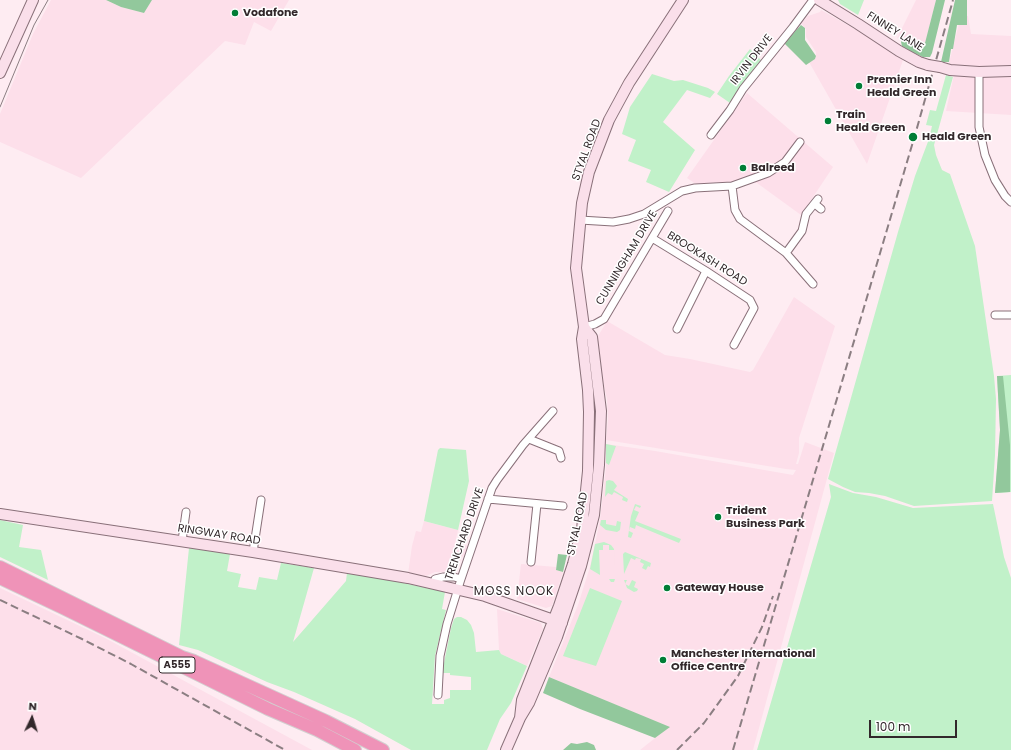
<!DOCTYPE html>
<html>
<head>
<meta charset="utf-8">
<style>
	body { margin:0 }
	#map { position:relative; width:1011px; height:750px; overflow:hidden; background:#feecf2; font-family:Poppins,sans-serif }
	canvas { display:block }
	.north { position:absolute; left:12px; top:698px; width:40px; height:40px; -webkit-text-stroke:3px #fff; paint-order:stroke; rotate:4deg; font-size:11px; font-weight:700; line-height:16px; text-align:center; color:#32282b }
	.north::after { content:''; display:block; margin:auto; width:14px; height:18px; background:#32282b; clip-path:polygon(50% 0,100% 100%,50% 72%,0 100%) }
	.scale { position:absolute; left:869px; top:720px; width:88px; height:18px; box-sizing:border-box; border:2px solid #32282b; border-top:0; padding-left:5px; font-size:12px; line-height:14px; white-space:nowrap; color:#32282b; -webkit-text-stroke:3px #fff; paint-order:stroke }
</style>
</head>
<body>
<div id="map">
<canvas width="1011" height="750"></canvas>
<div class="north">N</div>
<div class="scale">100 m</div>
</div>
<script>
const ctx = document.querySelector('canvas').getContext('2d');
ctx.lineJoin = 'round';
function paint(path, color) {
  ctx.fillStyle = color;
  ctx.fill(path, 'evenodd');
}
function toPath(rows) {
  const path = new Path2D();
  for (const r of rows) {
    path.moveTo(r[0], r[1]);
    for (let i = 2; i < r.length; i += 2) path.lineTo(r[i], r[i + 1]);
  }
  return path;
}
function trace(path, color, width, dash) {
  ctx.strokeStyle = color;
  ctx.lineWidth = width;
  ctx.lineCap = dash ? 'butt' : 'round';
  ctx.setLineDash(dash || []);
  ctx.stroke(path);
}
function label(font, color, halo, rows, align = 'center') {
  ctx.font = font + ' Poppins,sans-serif';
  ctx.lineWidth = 3;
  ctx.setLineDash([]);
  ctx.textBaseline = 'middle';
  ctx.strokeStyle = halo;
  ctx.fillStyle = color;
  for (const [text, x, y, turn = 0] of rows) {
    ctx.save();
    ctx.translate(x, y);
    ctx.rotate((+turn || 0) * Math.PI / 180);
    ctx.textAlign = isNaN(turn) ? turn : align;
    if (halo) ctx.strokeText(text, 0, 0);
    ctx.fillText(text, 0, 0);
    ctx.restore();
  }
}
paint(toPath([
	[51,0,106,0,121,7,144,13,152,0,289,0,271,31,254,22,245,45,225,41,81,178,0,142,0,114,33,34],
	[916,0,936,0,923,52,897,38],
	[821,10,873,39,903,60,867,164,809,62,816,58,816,52,806,37,806,29,801,23,808,16,820,12],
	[961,16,968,16,971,34,1011,36,1011,115,946,111,954,75,949,63],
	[747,93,833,167,801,215,757,183,721,182,696,184,687,178],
	[794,297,835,326,799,438,799,453,796,464,798,464,805,442,834,453,753,750,640,750,669,727,549,677,578,605,590,567,600,520,602,502,606,467,606,444,655,451,793,475,796,470,786,469,606,440,608,419,607,399,602,378,597,338,607,321,665,355,690,359,750,372,753,370],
	[424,521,458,530,455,543,469,546,460,561,449,569,443,572,435,572,426,576,408,574,412,546,416,531,421,532],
	[521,564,556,567,556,570,563,572,552,606,546,608,517,599],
	[0,588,105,638,312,750,0,750],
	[497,609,541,623,543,629,527,666,501,654,499,650]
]), '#fddfea');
paint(toPath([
	[838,0,864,0,858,15,840,4],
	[750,49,761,60,730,103,717,94,729,76],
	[652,74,674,81,683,80,708,88,715,92,710,98,687,90,663,122,695,150,669,192,646,182,651,170,628,161,636,140,622,134,630,107],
	[946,75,953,77,934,145,936,155,942,170,950,174,975,246,994,376,996,399,995,455,992,501,914,506,885,496,869,493,855,492,843,487,828,479,898,232,915,176,929,139,932,126,926,125,930,110,936,111],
	[1011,375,1011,492,995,493,1000,430,997,376],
	[606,444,616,446,609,465,606,463],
	[440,448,466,450,469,481,458,530,424,521,438,450],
	[609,480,613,481,617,486,614,490,628,499,627,502,622,500,623,497,614,492,612,495,608,493,605,497,606,481],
	[829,484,853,493,876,497,913,508,993,504,1004,557,1011,578,1011,750,757,750,831,497],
	[635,504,641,506,640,508,636,506,634,510,639,512,635,521,681,539,679,543,636,525,635,529,630,527,629,531,633,533,631,538,628,537,631,516],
	[0,520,23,525,19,547,41,550,48,580,0,557],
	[601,520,606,520,606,524,616,526,617,521,621,522,620,530,617,532,606,530,600,525],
	[604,542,611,545,614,549,615,579,614,582,611,582,609,579,615,579,614,550,609,550,609,545,603,545,603,550,599,550,600,575,590,569,595,544],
	[189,548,230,554,227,571,241,574,238,587,256,590,259,577,277,580,281,563,314,568,293,642,346,581,347,573,399,582,445,592,442,609,446,610,435,656,432,704,444,704,444,700,450,698,450,690,471,690,471,677,450,675,450,673,442,673,451,628,454,619,457,617,461,617,467,620,471,625,474,633,476,652,499,650,501,654,527,666,511,703,500,719,487,750,411,750,355,719,294,692,267,682,198,650,179,645],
	[625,552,651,563,650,567,648,566,646,570,642,568,644,564,640,562,641,559,636,558,635,560,631,558,624,574,623,554],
	[624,580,627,580,625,584,629,586,632,580,636,582,634,587,638,589,637,591,634,592,627,588],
	[590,588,622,601,596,666,563,656]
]), '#c1f1c9');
paint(toPath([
	[106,0,152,0,144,13,121,7],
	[936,0,945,0,932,53,930,57,923,57,914,53,902,46,901,42,904,38,907,38,925,43],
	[955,0,967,0,967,25,957,25,953,49,951,49,949,62,941,62],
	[801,25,805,28,805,40,816,56,815,59,806,65,784,43],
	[997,376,1003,376,1010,445,1010,492,995,493,1000,430],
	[558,554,567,555,563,572,556,570],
	[549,677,670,727,655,738,580,709,543,693],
	[587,742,594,745,596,750,563,750,571,743,577,744]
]), '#92c89c');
const street = toPath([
	[979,72,979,127,985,155,995,180,1005,196,1011,202],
	[711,135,730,110,743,89,793,27,813,0],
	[732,186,735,210,740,219,786,253,813,284],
	[815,204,821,209],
	[580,220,613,222,629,219,644,214,682,191,695,188,732,186,768,173,785,162,800,142],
	[652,238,706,271,750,300,754,308,734,345],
	[786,253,802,231,806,214,818,199],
	[995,315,1011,315],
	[584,327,595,324,604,319,668,211],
	[677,329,706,271],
	[529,439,559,451,561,458],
	[488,499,563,506],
	[182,541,186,512],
	[253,552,261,500],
	[531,562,537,504],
	[434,584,435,579,443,577,454,577,461,579],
	[438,695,440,656,447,624,461,579,492,488,497,480,523,445,553,411]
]);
const secondary = toPath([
	[819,0,858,24,899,51,919,62,928,65],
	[940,67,950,70,979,72,1011,71],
	[0,73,33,0],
	[0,514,253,552,408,578,485,596,562,623],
	[520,718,522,700,559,606,573,564,582,529,588,471,589,412,588,390,582,339,584,327,576,268,582,203,589,172,609,120,629,83,683,0],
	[506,750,520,718,529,703,557,637,581,566,594,515,599,465,601,411,592,337,584,327]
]);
const highway = toPath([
	[0,567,182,657,194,661,326,721,383,750],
	[0,578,63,608,268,709,317,730,355,750]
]);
trace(street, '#897079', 9);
trace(secondary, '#897079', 12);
trace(highway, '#d2d0d0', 14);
trace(street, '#fff', 7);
trace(secondary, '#fadfea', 10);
trace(highway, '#ef93b8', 12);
trace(toPath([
	[0,107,34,25,48,0]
]), '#8b7e82', 1);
trace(toPath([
	[0,600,82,639,131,664,285,750],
	[677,750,704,723,738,676,762,627,773,596],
	[733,750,915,135,953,0]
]), '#8b7e82', 2, [8, 4]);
const secondaryBridge = toPath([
	[928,65,940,67]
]);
trace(secondaryBridge, '#897079', 12, []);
trace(secondaryBridge, '#fadfea', 10);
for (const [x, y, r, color] of [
	[235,13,4,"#007d36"],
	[859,86,4,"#007d36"],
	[828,121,4,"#007d36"],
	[913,137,5,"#007d36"],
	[743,168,4,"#007d36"],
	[718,517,4,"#007d36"],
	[667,588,4,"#007d36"],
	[663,660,4,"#007d36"]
]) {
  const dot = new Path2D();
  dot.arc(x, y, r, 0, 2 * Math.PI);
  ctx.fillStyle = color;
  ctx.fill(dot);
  trace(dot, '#fff', 1.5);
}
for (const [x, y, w] of [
	[177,665,36]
]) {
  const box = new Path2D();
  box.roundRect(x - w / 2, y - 8, w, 16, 3);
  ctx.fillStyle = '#fff';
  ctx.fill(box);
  trace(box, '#32282b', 1);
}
label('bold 10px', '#32282b', null, [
	["A555",177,665]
]);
label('bold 11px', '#32282b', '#fff', [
	["Vodafone",243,13],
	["Premier Inn",867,80],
	["Heald Green",867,93],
	["Train",836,115],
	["Heald Green",836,128],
	["Heald Green",922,137],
	["Balreed",751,168],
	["Trident",726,511],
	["Business Park",726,524],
	["Gateway House",675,588],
	["Manchester International",671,654],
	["Office Centre",671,667]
], 'left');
label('11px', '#32282b', '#fff', [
	["FINNEY LANE",895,32,32],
	["IRVIN DRIVE",752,60,-52],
	["STYAL ROAD",587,150,-70],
	["CUNNINGHAM DRIVE",627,258,-59],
	["BROOKASH ROAD",707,259,32],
	["STYAL ROAD",578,524,-78],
	["TRENCHARD DRIVE",465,534,-71],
	["RINGWAY ROAD",219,535,9]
]);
ctx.letterSpacing = '1px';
label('12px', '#32282b', '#fff', [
	["MOSS NOOK",514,592]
]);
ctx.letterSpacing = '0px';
</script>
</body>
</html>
